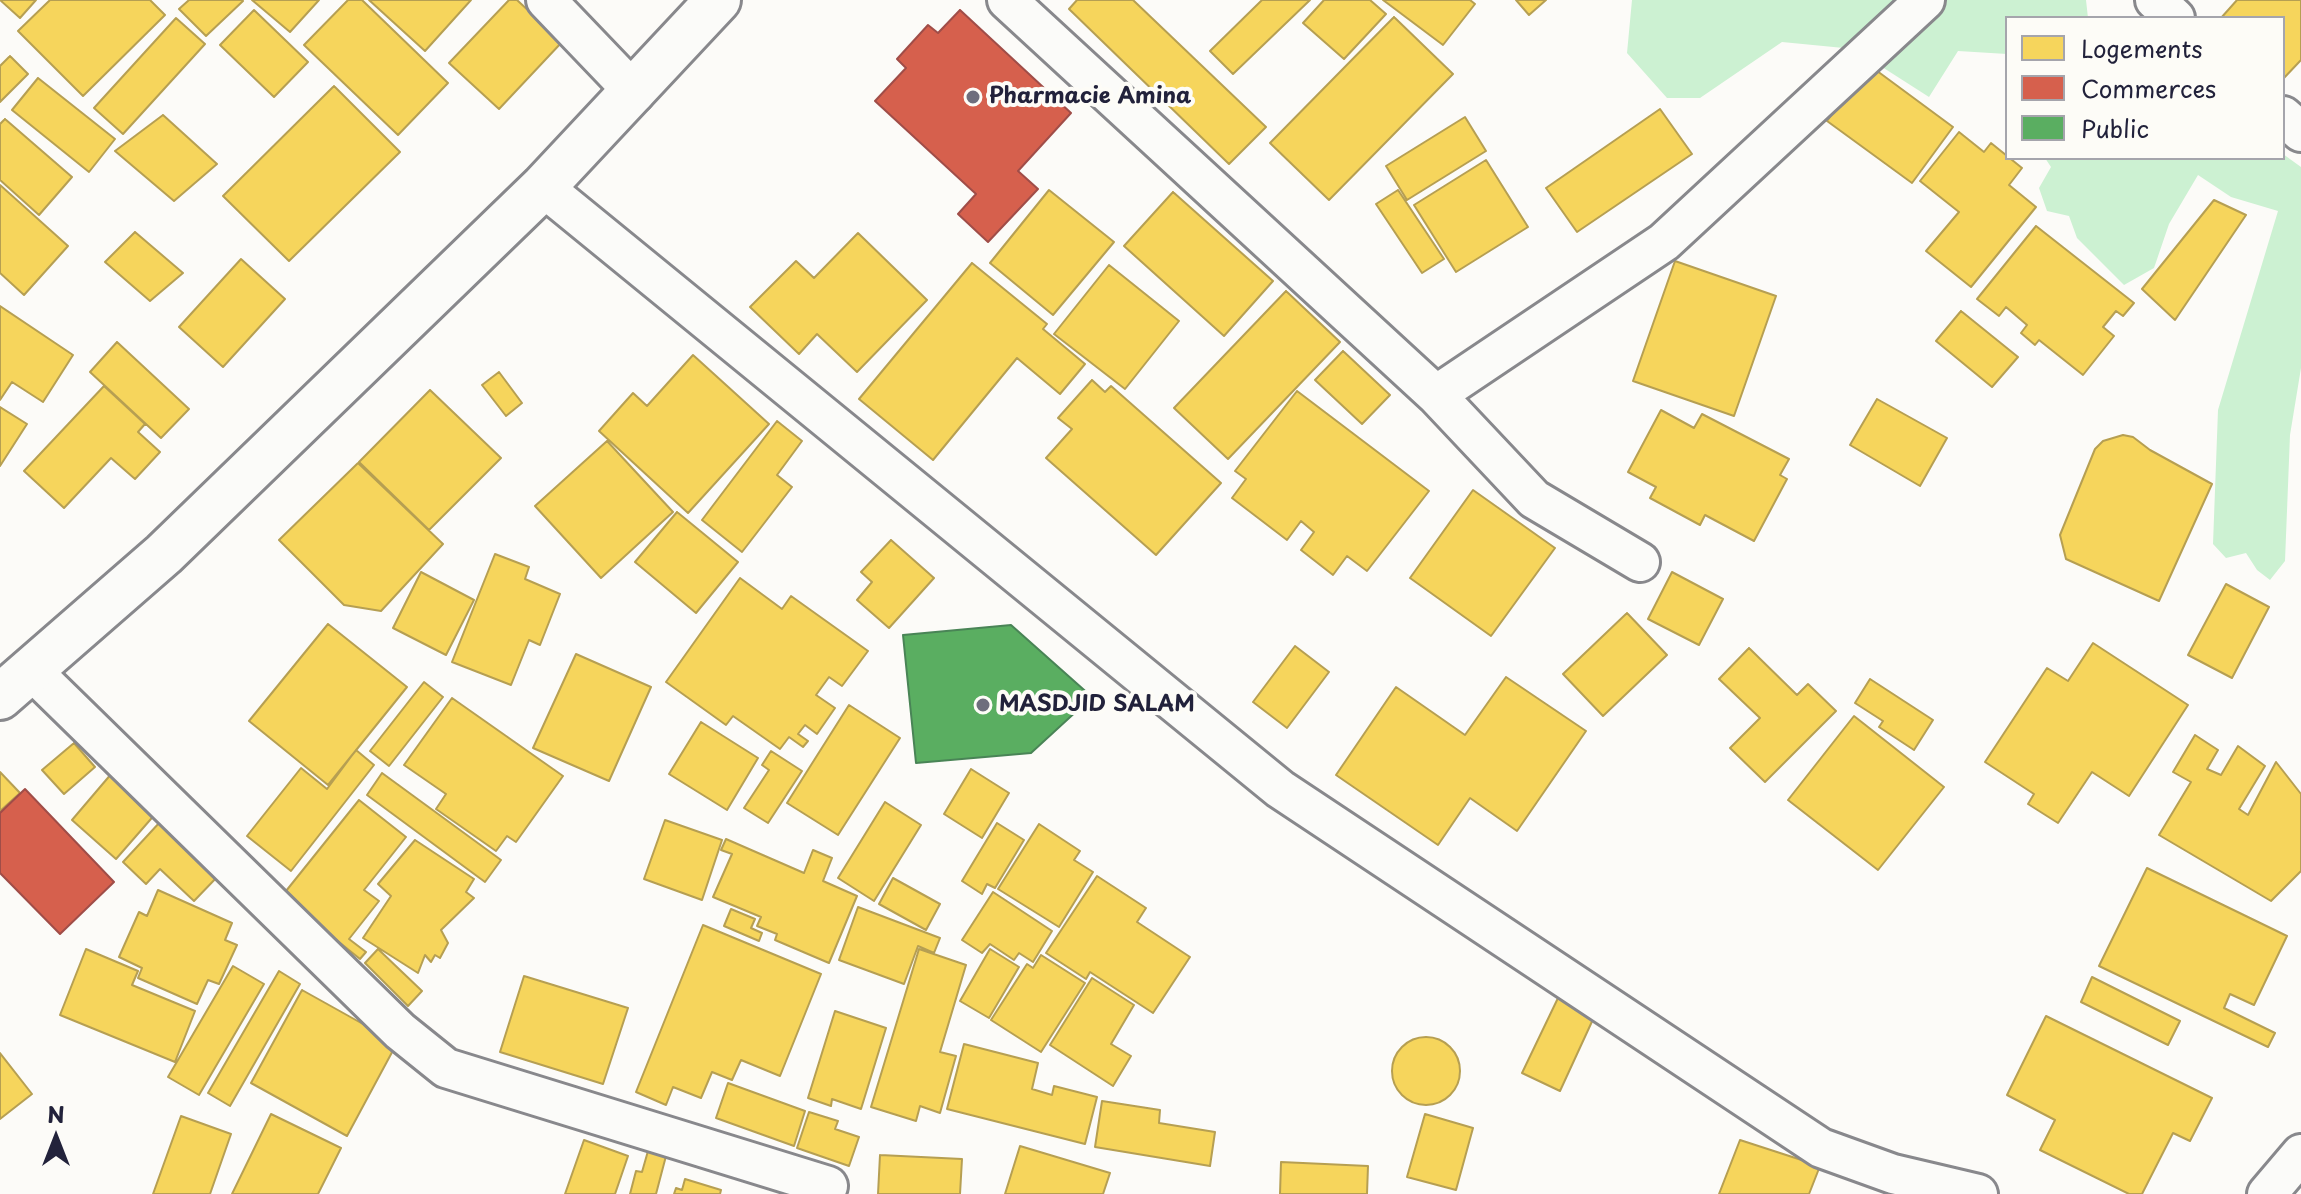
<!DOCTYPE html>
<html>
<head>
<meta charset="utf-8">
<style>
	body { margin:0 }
	#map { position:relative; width:2301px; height:1194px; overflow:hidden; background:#fcfbf8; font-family:"Playpen Sans",sans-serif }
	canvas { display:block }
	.legend { position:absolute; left:2005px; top:16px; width:280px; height:144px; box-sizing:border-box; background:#fdfcf7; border:2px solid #a5a5ac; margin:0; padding:10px 14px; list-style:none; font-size:24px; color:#22223b }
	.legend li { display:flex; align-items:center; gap:16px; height:40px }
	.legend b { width:40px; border:2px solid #a5a5ac }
	.north { position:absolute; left:16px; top:1098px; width:80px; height:80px; -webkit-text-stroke:6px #fdfcf7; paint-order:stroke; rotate:0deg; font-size:22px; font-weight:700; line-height:32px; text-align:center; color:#22223b }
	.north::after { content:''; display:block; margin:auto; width:28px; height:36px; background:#22223b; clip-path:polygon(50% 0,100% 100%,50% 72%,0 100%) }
</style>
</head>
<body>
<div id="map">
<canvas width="2301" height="1194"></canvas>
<ul class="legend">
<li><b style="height:22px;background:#f6d55c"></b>Logements</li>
<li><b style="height:22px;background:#d6604d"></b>Commerces</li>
<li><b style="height:22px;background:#5aae61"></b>Public</li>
</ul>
<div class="north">N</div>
</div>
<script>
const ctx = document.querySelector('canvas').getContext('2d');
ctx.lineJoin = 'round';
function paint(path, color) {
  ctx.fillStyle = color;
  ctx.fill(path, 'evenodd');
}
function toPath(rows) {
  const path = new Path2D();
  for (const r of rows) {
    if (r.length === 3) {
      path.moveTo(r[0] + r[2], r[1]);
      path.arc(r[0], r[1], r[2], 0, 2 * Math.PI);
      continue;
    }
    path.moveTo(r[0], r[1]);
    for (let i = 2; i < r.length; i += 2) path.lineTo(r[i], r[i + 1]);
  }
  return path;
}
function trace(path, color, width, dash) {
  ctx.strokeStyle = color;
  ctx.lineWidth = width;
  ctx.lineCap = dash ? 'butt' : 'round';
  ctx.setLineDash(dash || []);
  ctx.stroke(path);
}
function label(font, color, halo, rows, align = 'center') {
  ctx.font = font + ' "Playpen Sans",sans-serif';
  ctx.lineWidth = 8;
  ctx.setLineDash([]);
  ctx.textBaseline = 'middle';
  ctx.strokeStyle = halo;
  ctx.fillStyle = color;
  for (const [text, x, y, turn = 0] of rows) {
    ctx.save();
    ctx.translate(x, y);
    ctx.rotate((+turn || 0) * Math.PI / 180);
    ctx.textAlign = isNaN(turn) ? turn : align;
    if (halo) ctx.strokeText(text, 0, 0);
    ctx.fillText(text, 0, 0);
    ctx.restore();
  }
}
paint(toPath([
	[1632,0,2086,0,2088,18,2007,18,2007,54,1958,51,1929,97,1854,49,1782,42,1700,98,1667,98,1627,53],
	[2283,154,2301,167,2301,368,2290,435,2285,561,2270,580,2257,570,2246,553,2226,558,2213,544,2218,410,2278,211,2231,197,2198,175,2169,224,2154,268,2124,285,2077,238,2069,216,2047,211,2039,188,2051,167,2045,158,2283,158]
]), '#ccf1d2');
const homes = toPath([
	[0,0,36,0,20,18,0,0],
	[50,0,150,0,165,15,83,96,18,31,50,0],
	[189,0,242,0,243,1,206,36,179,9,189,0],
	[252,0,319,0,290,32,252,0],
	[348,0,362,0,448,83,398,135,304,45,348,0],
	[369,0,471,0,425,51,369,0],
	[509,0,517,0,562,42,499,109,449,63,509,0],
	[1077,0,1133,0,1266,127,1229,164,1069,9,1077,0],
	[1262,0,1310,0,1233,74,1210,51,1262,0],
	[1324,0,1370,0,1386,14,1344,59,1303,23,1324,0],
	[1383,0,1470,0,1475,4,1443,45,1383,0],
	[1516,0,1546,0,1529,15,1516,0],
	[2237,0,2301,0,2301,60,2283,79,2283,18,2221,18,2237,0],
	[254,10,308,62,274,97,220,45,254,10],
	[1394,17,1453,74,1329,200,1270,143,1394,17],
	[176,18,205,44,123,134,94,108,176,18],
	[10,56,28,74,0,102,0,66,10,56],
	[1869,65,1953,127,1912,183,1827,121,1869,65],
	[38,78,115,139,89,172,12,110,38,78],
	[334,86,400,152,289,261,223,196,334,86],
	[1660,109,1692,154,1577,232,1546,188,1660,109],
	[163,115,217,164,174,201,115,151,163,115],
	[1465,117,1486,151,1407,200,1386,166,1465,117],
	[5,119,72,177,39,215,0,180,0,124,5,119],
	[1959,132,1984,152,1991,143,2022,168,2009,185,2036,207,1971,287,1926,251,1959,212,1920,181,1959,132],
	[1486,160,1528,227,1456,272,1414,205,1486,160],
	[0,185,68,246,24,295,0,273,0,185],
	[1049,190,1114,242,1053,315,990,263,1049,190],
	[1398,190,1444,259,1422,273,1376,204,1398,190],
	[1173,192,1273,281,1224,336,1124,246,1173,192],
	[2214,200,2246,215,2175,320,2142,289,2214,200],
	[2036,226,2134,303,2123,316,2116,311,2103,327,2114,336,2083,375,2039,340,2035,345,2021,333,2027,325,2006,307,1999,316,1977,299,2036,226],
	[135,232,183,273,150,301,105,262,135,232],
	[858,233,927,300,857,372,817,334,799,354,750,307,796,261,814,278,858,233],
	[241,259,285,299,223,367,179,327,241,259],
	[1675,261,1776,296,1734,416,1633,381,1675,261],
	[972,263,1047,324,1043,329,1085,364,1060,394,1017,358,933,460,859,399,972,263],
	[1109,265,1179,321,1125,389,1054,334,1109,265],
	[1286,291,1340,342,1228,459,1174,408,1286,291],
	[0,306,73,355,43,402,12,382,0,400,0,306],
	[1961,311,2018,357,1992,387,1936,341,1961,311],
	[117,342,189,409,161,438,90,372,117,342],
	[1343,351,1390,395,1362,424,1315,380,1343,351],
	[693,355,769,424,688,513,599,431,633,393,647,406,693,355],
	[499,372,522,403,506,416,482,385,499,372],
	[1092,380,1105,392,1111,386,1221,483,1156,555,1046,458,1072,429,1058,418,1092,380],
	[104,386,145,424,138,432,160,452,135,479,111,458,64,508,24,471,104,386],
	[430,390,501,458,429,530,359,462,430,390],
	[1297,391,1429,491,1367,571,1347,556,1333,575,1301,550,1314,532,1301,521,1287,540,1232,498,1246,479,1235,471,1297,391],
	[1877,399,1947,438,1920,486,1850,445,1877,399],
	[0,407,27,424,0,466,0,407],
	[1661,410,1694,428,1702,414,1789,459,1780,475,1787,479,1754,541,1705,515,1700,525,1650,498,1656,487,1628,472,1661,410],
	[777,421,802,441,777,475,792,487,742,552,702,520,777,421],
	[2123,435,2133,437,2150,450,2212,484,2159,601,2066,559,2060,535,2095,449,2103,441,2123,435],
	[607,441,673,512,601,578,535,506,607,441],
	[358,463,443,544,381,611,344,605,279,540,358,463],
	[1473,490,1555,548,1491,636,1410,578,1473,490],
	[677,512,738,562,696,613,635,562,677,512],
	[891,540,934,578,889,628,857,600,872,582,861,572,891,540],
	[495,554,529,567,525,579,560,594,540,645,529,640,511,685,452,662,495,554],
	[421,572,474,600,446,655,393,628,421,572],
	[1672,572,1723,599,1699,645,1648,619,1672,572],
	[740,578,782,609,791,596,868,651,842,686,829,677,816,695,835,708,817,734,805,725,798,734,808,741,803,747,789,737,780,749,733,716,726,725,666,682,740,578],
	[2226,584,2269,607,2232,678,2188,655,2226,584],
	[1627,613,1667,655,1603,716,1563,674,1627,613],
	[328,624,407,687,328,785,249,721,328,624],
	[2093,643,2188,705,2129,796,2092,772,2058,823,2028,804,2034,794,1985,762,2047,668,2068,681,2093,643],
	[1295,646,1329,672,1287,728,1253,702,1295,646],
	[1749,648,1797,695,1808,684,1836,711,1765,782,1730,748,1760,718,1719,679,1749,648],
	[576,654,651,687,609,781,533,748,576,654],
	[1506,677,1586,731,1517,831,1470,798,1438,845,1336,775,1396,687,1465,735,1506,677],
	[1870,679,1933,720,1914,750,1879,727,1883,721,1855,703,1870,679],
	[424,682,443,697,389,766,370,751,424,682],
	[452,698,563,776,516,842,507,836,496,851,436,809,446,794,404,765,452,698],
	[849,705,900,738,838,835,787,803,849,705],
	[1854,716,1944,787,1878,870,1788,800,1854,716],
	[701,722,758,758,727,810,669,774,701,722],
	[2195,735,2218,750,2207,769,2221,775,2238,746,2265,766,2239,809,2248,815,2276,762,2301,794,2301,871,2271,901,2159,835,2191,782,2173,772,2195,735],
	[74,743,95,767,64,794,42,770,74,743],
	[356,750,374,765,291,871,247,836,301,768,327,789,356,750],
	[771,751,802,771,768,823,744,808,769,770,762,765,771,751],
	[971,769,1009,793,982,838,944,814,971,769],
	[0,772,20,793,0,811,0,772],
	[112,773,157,812,116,859,72,820,112,773],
	[382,773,501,860,485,882,367,795,382,773],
	[359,800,406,837,364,890,379,901,349,939,366,952,360,959,282,896,359,800],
	[885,802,921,825,874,901,838,878,885,802],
	[665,820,722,840,702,900,644,879,665,820],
	[160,822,219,875,194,901,160,869,146,884,123,862,160,822],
	[997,823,1024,840,995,888,987,884,982,894,962,881,997,823],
	[1039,824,1080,851,1074,860,1093,872,1059,927,998,889,1039,824],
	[726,839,804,873,813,850,832,858,823,881,857,896,829,963,775,940,777,934,757,926,761,917,713,897,732,854,721,850,726,839],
	[415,840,474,879,466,892,474,898,441,930,448,943,440,958,435,955,431,962,425,955,418,973,363,938,391,896,378,884,415,840],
	[2147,868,2287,936,2254,1005,2230,994,2224,1008,2275,1033,2268,1047,2099,966,2147,868],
	[1097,876,1146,908,1137,922,1190,957,1153,1013,1090,972,1086,979,1046,953,1097,876],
	[893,878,940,904,926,930,879,904,893,878],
	[158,890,232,923,225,940,237,945,219,984,208,980,197,1004,138,978,142,968,119,957,139,912,147,916,158,890],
	[993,892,1052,931,1033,962,1019,953,1014,960,990,944,982,953,962,940,993,892],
	[858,907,940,938,934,953,918,946,904,984,839,960,858,907],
	[731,909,755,919,751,928,762,933,759,941,724,926,731,909],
	[703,925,821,974,780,1076,741,1060,732,1080,712,1072,701,1098,673,1087,666,1105,636,1092,703,925],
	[86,949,138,971,132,985,195,1011,175,1062,60,1015,86,949],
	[378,949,422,991,408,1006,365,963,378,949],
	[919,949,966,965,940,1052,956,1056,940,1113,920,1106,916,1121,871,1107,919,949],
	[990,949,1019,967,989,1018,960,1001,990,949],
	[1041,955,1085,983,1041,1052,991,1020,1027,964,1033,968,1041,955],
	[233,966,264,984,199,1095,168,1077,233,966],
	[279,971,300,984,230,1106,208,1093,279,971],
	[524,976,628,1008,603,1084,500,1052,524,976],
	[2092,977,2180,1021,2168,1045,2081,1002,2092,977],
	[1092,978,1134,1005,1111,1044,1131,1056,1113,1086,1050,1045,1092,978],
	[302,990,397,1043,347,1136,251,1083,302,990],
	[1558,998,1595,1015,1560,1091,1522,1073,1558,998],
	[835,1011,886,1028,861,1109,832,1099,831,1106,808,1098,835,1011],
	[2046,1016,2212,1098,2190,1141,2173,1133,2142,1194,2129,1194,2040,1150,2055,1120,2007,1095,2046,1016],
	[1426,1071,34],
	[964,1044,1038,1063,1032,1089,1052,1095,1054,1086,1097,1097,1085,1144,947,1109,964,1044],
	[0,1053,32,1094,0,1119,0,1053],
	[728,1083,805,1111,794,1146,716,1118,728,1083],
	[1102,1101,1160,1110,1159,1123,1215,1132,1210,1166,1095,1147,1102,1101],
	[809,1112,838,1121,835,1129,859,1137,849,1166,797,1148,809,1112],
	[271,1114,341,1148,318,1194,232,1194,271,1114],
	[1425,1114,1473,1128,1456,1190,1407,1177,1425,1114],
	[181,1116,231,1134,210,1194,153,1194,181,1116],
	[584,1140,628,1156,615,1194,565,1194,584,1140],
	[1740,1140,1820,1166,1809,1194,1719,1194,1740,1140],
	[1020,1146,1110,1173,1103,1194,1005,1194,1020,1146],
	[648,1151,666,1156,656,1194,630,1194,636,1171,642,1172,648,1151],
	[880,1155,962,1159,960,1194,878,1194,880,1155],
	[1281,1162,1368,1166,1367,1194,1280,1194,1281,1162],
	[685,1179,721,1190,720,1194,674,1194,676,1188,682,1190,685,1179]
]);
paint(homes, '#f6d55c');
trace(homes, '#b69f52', 2);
const shops = toPath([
	[960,10,1071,113,1018,171,1038,189,988,242,958,214,976,194,875,101,906,68,897,59,928,25,938,33,960,10],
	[25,789,114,882,60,934,0,873,0,813,25,789]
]);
paint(shops, '#d6604d');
trace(shops, '#a04d48', 2);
const public = toPath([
	[1011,625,1092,697,1031,753,916,763,903,635,1011,625]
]);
paint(public, '#5aae61');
trace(public, '#498456', 2);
const minor = toPath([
	[546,0,635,93],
	[1007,0,1436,395,1664,242,1925,0],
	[2155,0,2175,18],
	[2283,116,2301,132],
	[543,187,1280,789,1821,1148,1893,1174,1978,1194],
	[1436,395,1534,499,1640,562],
	[30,669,400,1031,446,1068,828,1186],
	[2267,1194,2301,1154]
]);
const primary = toPath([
	[0,697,164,554,543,187,718,0]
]);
trace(minor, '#88888c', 44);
trace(primary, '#88888c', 50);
trace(minor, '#fbfbf9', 38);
trace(primary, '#fbfbf9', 44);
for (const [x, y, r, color] of [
	[973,97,8,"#6e6e7d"],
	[983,705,8,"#6e6e7d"]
]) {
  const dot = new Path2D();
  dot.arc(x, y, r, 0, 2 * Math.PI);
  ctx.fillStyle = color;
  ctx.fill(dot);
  trace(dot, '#fdfcf7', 3);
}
label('bold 22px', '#22223b', '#fdfcf7', [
	["Pharmacie Amina",989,97],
	["MASDJID SALAM",999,705]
], 'left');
</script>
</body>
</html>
